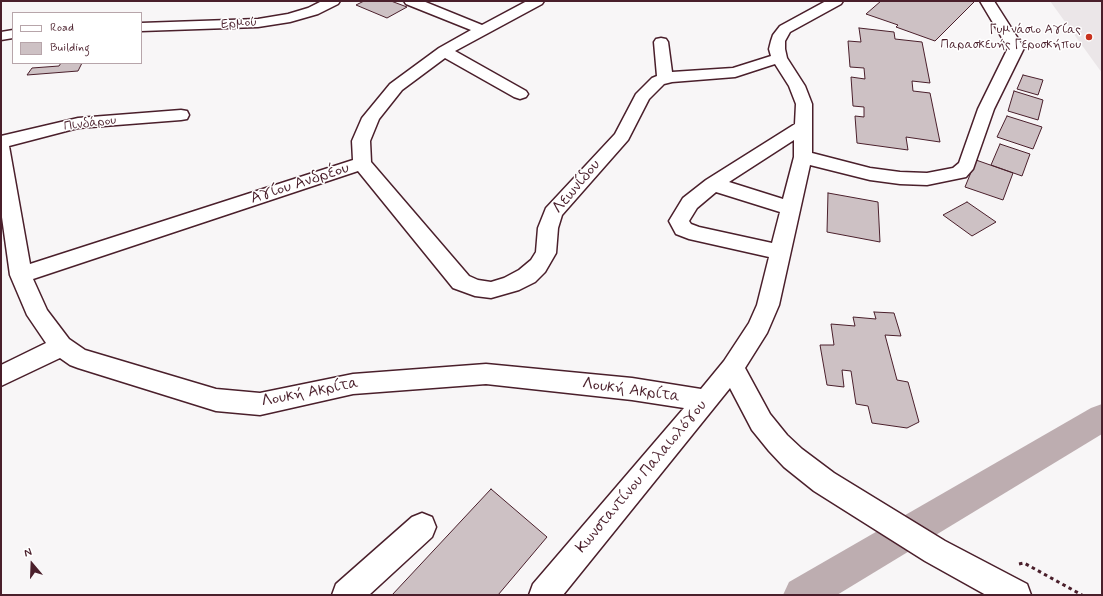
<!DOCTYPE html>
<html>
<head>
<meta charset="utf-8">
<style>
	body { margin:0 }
	#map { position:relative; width:1103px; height:596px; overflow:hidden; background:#f8f6f7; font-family:Mynerve,sans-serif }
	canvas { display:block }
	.frame { position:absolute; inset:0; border:2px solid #4a1f2b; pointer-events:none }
	.legend { position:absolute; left:12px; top:12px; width:130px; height:52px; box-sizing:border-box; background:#fff; border:1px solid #b7a5aa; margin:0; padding:5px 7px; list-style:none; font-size:12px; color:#4a1f2b }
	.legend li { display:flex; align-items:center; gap:8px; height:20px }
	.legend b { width:20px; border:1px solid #b7a5aa }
	.north { position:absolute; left:12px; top:544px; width:40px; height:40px; -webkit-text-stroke:3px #fff; paint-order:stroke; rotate:341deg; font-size:11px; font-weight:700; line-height:16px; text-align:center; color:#4a1f2b }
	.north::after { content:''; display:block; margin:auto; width:14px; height:18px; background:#4a1f2b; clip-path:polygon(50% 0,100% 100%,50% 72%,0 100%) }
</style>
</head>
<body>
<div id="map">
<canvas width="1103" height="596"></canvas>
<div class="frame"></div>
<ul class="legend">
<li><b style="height:5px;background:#fff"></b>Road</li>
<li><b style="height:11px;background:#cdc1c4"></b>Building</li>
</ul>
<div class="north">N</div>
</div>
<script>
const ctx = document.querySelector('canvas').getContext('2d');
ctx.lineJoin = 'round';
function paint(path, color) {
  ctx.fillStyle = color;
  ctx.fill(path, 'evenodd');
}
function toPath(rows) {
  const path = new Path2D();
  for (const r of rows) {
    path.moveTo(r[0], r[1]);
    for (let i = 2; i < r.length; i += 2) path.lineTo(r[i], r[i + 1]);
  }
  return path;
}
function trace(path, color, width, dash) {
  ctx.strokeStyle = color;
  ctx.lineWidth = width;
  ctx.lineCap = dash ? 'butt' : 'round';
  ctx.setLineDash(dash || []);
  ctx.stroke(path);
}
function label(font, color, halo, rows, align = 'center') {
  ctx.font = font + ' Mynerve,sans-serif';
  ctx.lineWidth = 3;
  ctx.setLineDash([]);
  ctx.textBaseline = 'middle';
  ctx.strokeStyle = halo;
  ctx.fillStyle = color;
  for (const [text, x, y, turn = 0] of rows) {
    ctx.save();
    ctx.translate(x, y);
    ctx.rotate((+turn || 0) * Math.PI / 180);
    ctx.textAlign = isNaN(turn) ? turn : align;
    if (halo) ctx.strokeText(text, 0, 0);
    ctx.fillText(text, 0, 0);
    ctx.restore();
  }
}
paint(toPath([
	[1050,1,1102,1,1102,73]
]), '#ebe6e8');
paint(toPath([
	[1102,404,1102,434,837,595,783,595,789,582,1091,408,1102,404]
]), '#bdadb0');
const building = toPath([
	[364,1,391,1,407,7,387,18,356,5,364,1],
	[881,1,975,1,935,41,896,27,898,25,866,14,881,1],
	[859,28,894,32,895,39,922,42,930,83,912,81,913,91,930,93,940,142,906,137,908,150,857,143,855,116,864,117,864,107,853,106,851,77,865,79,864,68,850,67,848,41,861,42,859,28],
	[61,63,82,63,78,71,27,75,32,68,59,66,61,63],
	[1023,75,1043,80,1038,95,1017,89,1023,75],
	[1014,91,1043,100,1038,120,1008,111,1014,91],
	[1007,116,1042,127,1033,149,997,137,1007,116],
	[1000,144,1030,154,1022,176,991,165,1000,144],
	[976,160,1013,173,1003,200,965,187,976,160],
	[828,193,878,202,880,242,827,232,828,193],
	[967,202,996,222,972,236,943,215,967,202],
	[874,312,894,313,901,336,885,335,897,380,908,382,919,422,907,428,872,423,868,406,856,404,851,371,842,370,844,387,827,385,820,345,834,345,831,324,855,326,853,317,876,319,874,312],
	[491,489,547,537,498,595,392,595,491,489]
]);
paint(building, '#cdc1c4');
trace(building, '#4a1f2b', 1);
const minor = toPath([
	[322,1,340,1,338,4,318,14,290,22,258,27,141,31,141,23,258,19,288,14,308,8,322,1],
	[404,1,423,1,482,25,527,1,544,1,542,4,455,51,526,91,528,94,526,97,520,99,514,97,445,58,402,90,379,119,370,141,371,162,469,276,478,280,491,282,504,278,519,270,531,260,536,252,538,228,546,208,615,134,636,94,652,78,657,76,654,42,656,39,661,38,666,39,668,42,672,72,733,68,771,56,769,49,771,41,773,35,780,26,826,1,843,1,841,4,790,32,785,41,785,49,787,58,805,86,812,104,812,153,870,168,900,172,927,173,953,168,959,163,978,109,1008,48,980,1,994,1,1024,48,994,109,973,169,966,177,927,185,900,184,870,180,810,165,779,305,767,333,745,368,770,414,787,435,802,449,834,473,945,541,1027,584,1031,595,986,595,925,561,814,491,784,467,769,451,752,430,730,388,563,595,529,595,533,584,684,408,632,400,486,384,353,394,260,415,216,411,78,368,70,365,60,358,1,386,1,365,46,343,27,315,10,275,1,210,1,136,78,118,181,110,187,111,189,115,187,119,181,120,78,128,9,146,30,264,353,160,352,141,362,118,390,84,439,48,471,30,406,4,404,1],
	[775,64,789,86,796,104,795,124,706,180,683,198,669,221,676,234,689,239,769,257,757,305,749,323,724,361,701,389,632,378,486,364,353,374,260,393,216,389,85,350,69,339,47,310,33,279,358,171,453,288,475,296,491,298,519,290,535,282,545,272,556,253,558,228,562,215,628,140,649,99,664,84,672,82,735,77,775,64],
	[794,140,794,157,783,199,729,182,794,140],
	[716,192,780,212,772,243,699,227,691,224,689,221,697,208,716,192],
	[13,30,13,38,1,40,1,32,13,30],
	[422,513,432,517,436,527,432,537,369,595,332,595,336,584,412,517,422,513]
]);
trace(minor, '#4a1f2b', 3);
trace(toPath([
	[1019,564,1024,563,1082,595]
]), '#4a1f2b', 3, [3.5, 3.5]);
paint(minor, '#fff');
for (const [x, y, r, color] of [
	[1089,37,4,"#c8321e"]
]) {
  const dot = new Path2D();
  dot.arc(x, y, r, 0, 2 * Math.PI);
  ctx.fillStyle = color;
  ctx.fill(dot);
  trace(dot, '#fff', 1.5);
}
label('13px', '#4a1f2b', '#fff', [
	["Ερμού",239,24,-4],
	["Πινδάρου",90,124,-7]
]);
label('13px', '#4a1f2b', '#fff', [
	["Γυμνάσιο Αγίας",1081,30],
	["Παρασκευής Γεροσκήπου",1081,45]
], 'right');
label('16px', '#4a1f2b', '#fff', [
	["Αγίου Ανδρέου",300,184,-18],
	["Λεωνίδου",577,187,-50],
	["Λουκή Ακρίτα",631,391,8],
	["Λουκή Ακρίτα",310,393,-11],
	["Κωνσταντίνου Παλαιολόγου",642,477,-50]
]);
</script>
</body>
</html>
